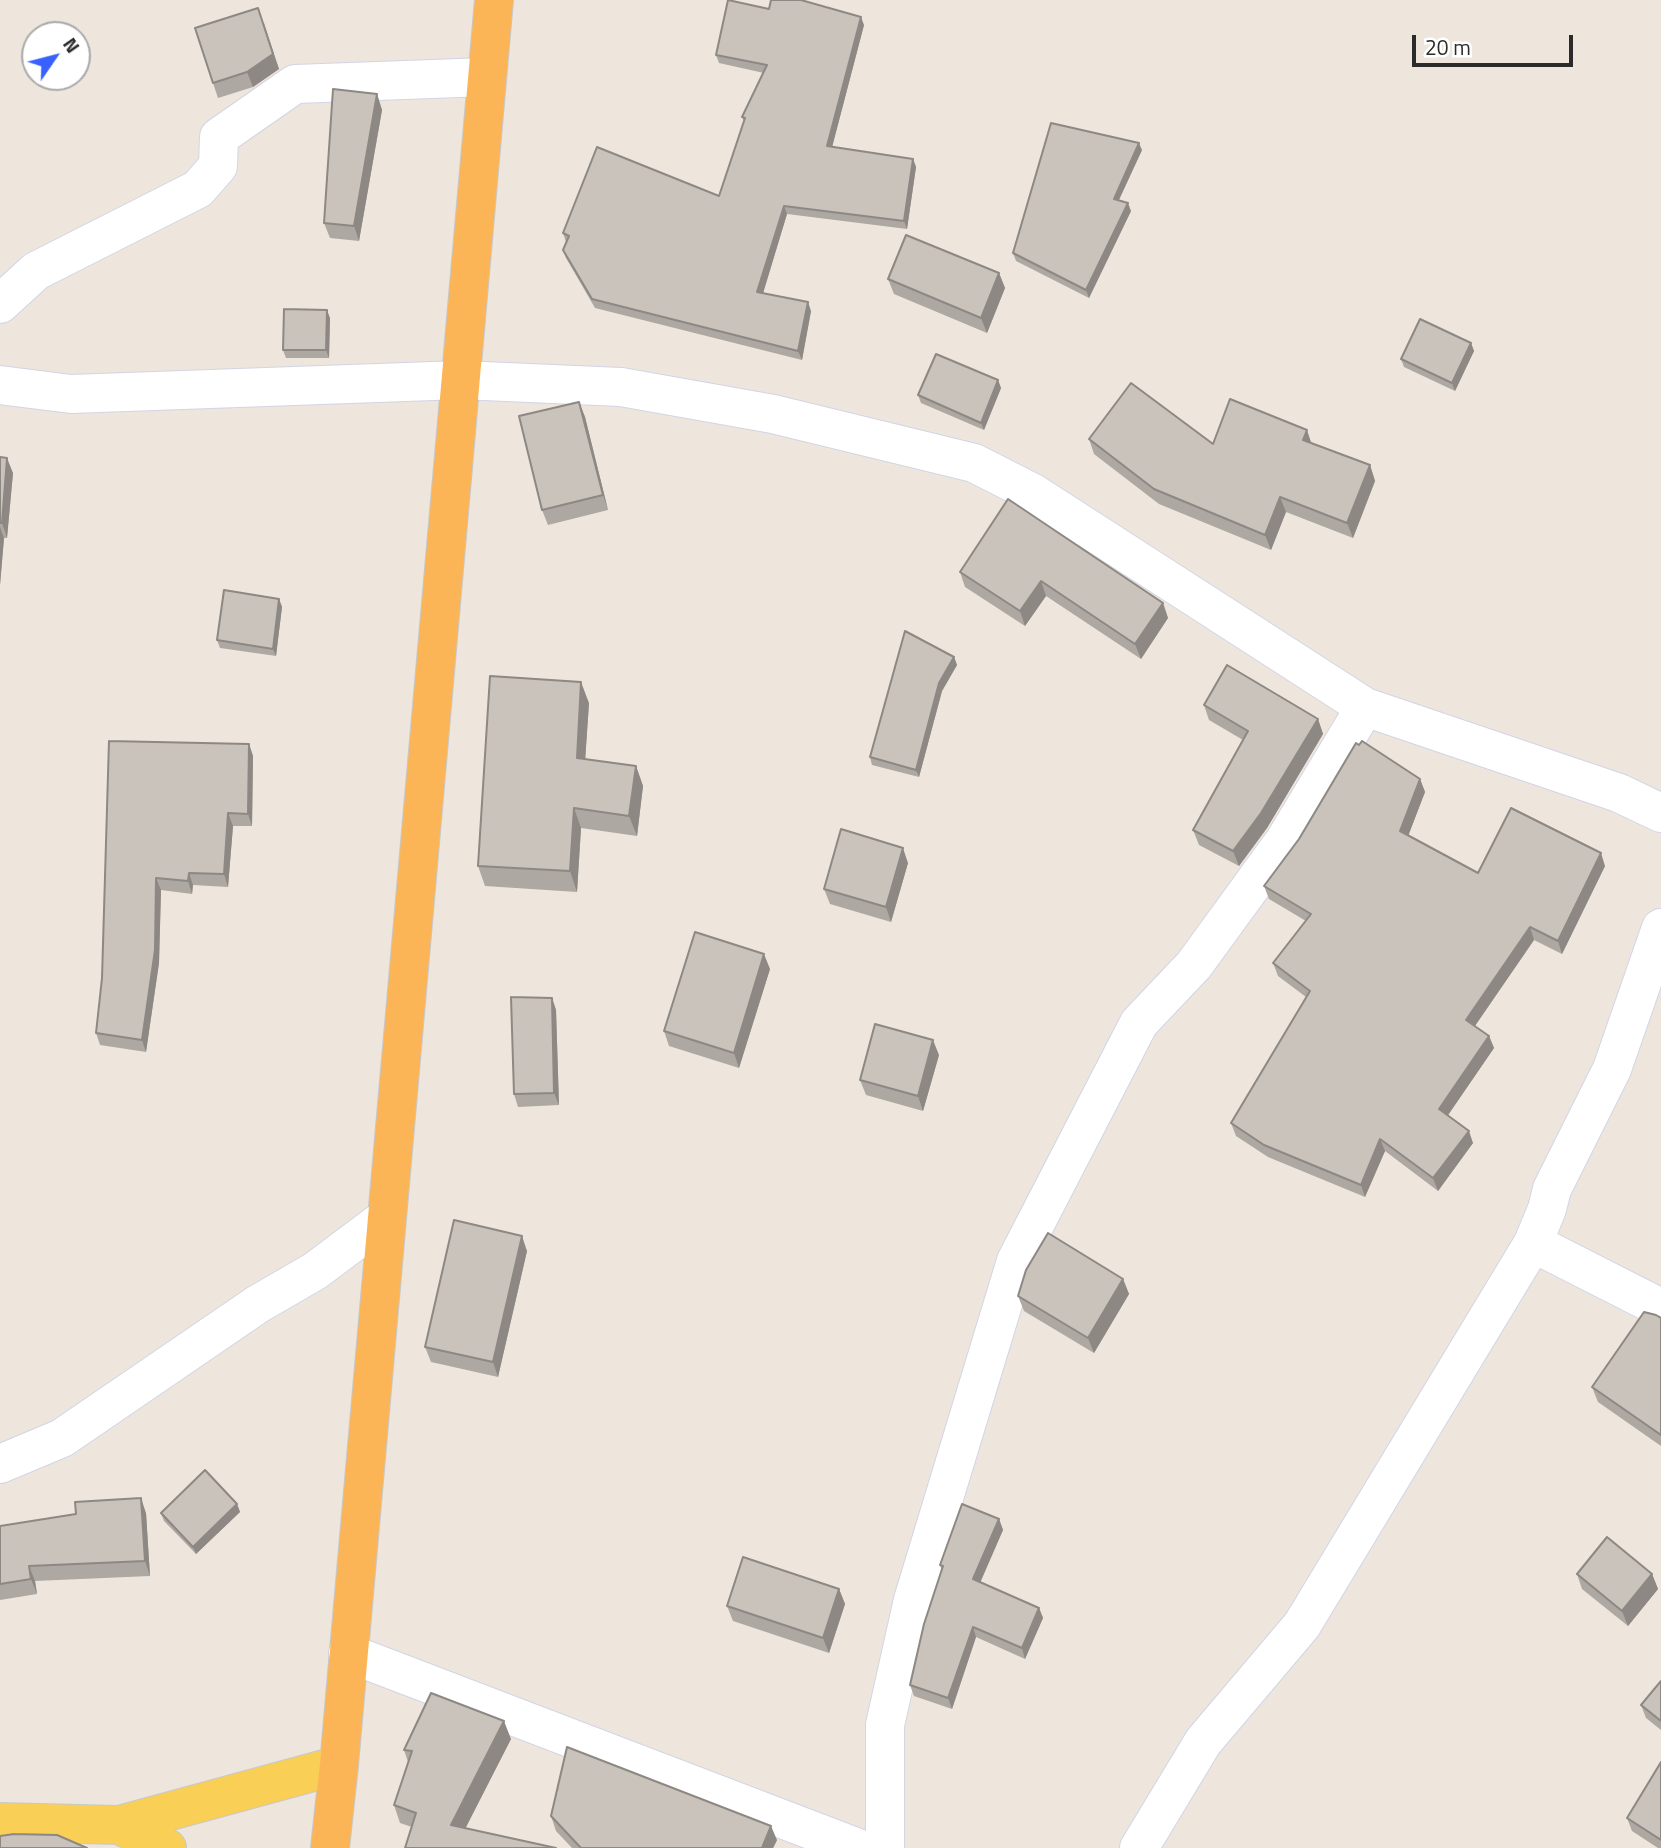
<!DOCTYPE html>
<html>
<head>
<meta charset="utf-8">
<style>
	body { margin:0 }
	#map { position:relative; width:1661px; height:1848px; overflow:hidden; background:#eee6dc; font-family:"Titillium Web",sans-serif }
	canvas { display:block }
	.north { position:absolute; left:21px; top:21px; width:70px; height:70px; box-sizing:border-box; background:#fff; border:2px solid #aaa; border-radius:50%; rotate:55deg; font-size:19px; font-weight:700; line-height:28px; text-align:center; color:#2b2b2b }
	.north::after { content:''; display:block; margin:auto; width:24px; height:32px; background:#3861ff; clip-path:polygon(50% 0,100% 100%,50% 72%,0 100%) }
	.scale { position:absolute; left:1412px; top:35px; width:161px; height:32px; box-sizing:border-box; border:4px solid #2b2b2b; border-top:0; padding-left:9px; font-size:21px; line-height:24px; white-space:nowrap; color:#2b2b2b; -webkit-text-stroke:5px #fff; paint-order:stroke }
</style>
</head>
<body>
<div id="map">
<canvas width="1661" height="1848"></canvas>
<div class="north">N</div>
<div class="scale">20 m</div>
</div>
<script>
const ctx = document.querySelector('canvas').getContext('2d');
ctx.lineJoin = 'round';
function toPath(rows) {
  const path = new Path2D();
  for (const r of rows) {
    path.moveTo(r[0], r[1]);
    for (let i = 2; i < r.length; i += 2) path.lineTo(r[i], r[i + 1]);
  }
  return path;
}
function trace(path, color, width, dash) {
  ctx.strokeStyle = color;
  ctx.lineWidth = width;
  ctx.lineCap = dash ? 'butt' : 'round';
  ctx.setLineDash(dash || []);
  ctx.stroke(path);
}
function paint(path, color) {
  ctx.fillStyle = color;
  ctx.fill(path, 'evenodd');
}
const minor = toPath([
	[0,304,36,271,198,189,218,166,219,137,295,84,487,77],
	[0,385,71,394,461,380,621,387,773,414,974,463,1033,493,1365,707,1619,793,1661,813],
	[1533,1243,1661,1308],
	[0,1464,62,1438,258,1304,315,1271,387,1217],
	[348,1653,858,1848],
	[885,1848,885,1725,913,1600,1016,1261,1139,1023,1194,965,1285,840,1365,707],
	[1139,1848,1203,1742,1302,1625,1533,1243,1547,1209,1552,1189,1612,1069,1661,928]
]);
const primary = toPath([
	[0,1822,119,1825,339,1765],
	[119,1825,167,1848]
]);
const trunk = toPath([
	[330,1848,339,1765,494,0]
]);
trace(minor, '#d1d5e5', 40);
trace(primary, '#c8c8c8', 40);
trace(trunk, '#c8c8c8', 40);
trace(minor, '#fff', 38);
trace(primary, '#facf55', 38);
trace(trunk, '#fcb556', 38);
paint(toPath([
	[769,9,864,25,832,147,913,159,916,167,907,229,787,214,763,293,811,311,802,360,595,308,566,258,563,250,566,242,563,233,719,196,744,121,742,117,764,73,719,63,716,55],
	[264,23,279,69,253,87,218,98,213,83],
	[377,94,382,110,359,241,330,238,324,223],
	[1142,150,1119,200,1131,211,1089,298,1016,261,1013,253],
	[999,273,1005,288,987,333,894,294,888,279],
	[330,318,329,358,286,358,283,350],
	[1471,343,1474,351,1455,391,1404,367,1401,359],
	[998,380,1001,388,984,430,921,403,918,395],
	[579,402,585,417,608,510,548,525,542,510],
	[1089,439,1213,444,1312,443,1370,465,1375,481,1353,538,1286,512,1271,550,1159,504,1094,454],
	[0,457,13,473,7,538,4,538,0,585],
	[1008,499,1163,603,1168,618,1141,659,1046,596,1025,626,965,587,960,572],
	[279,599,282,607,276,656,220,648,217,640],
	[954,657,957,665,942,691,919,777,872,765,870,757],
	[589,703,585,759,636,766,643,786,637,836,581,828,577,892,485,886,478,866],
	[1204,705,1318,719,1323,734,1267,828,1239,866,1199,845,1193,830,1243,740,1209,720],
	[109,741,249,744,253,756,252,826,233,826,228,887,193,885,192,894,161,890,159,963,146,1052,100,1045,96,1033,102,978],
	[1420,779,1425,792,1408,836,1478,873,1605,866,1562,954,1534,940,1475,1026,1489,1036,1494,1048,1448,1115,1473,1143,1438,1191,1385,1151,1365,1197,1268,1157,1236,1136,1231,1123,1306,997,1278,976,1273,963,1306,921,1269,899,1264,886,1299,839],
	[908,863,891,922,830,904,824,889],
	[770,969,739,1068,669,1046,664,1031],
	[552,998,556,1010,559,1105,518,1107,514,1094],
	[939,1055,923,1111,866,1095,860,1080],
	[527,1251,498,1377,431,1362,425,1347],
	[1123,1279,1129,1294,1094,1353,1024,1311,1018,1296],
	[1661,1318,1661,1446,1598,1402,1592,1387],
	[237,1504,240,1512,196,1554,164,1521,161,1513],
	[146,1513,150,1576,35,1581,37,1594,0,1600,0,1526],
	[999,1519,1003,1530,980,1582,1039,1608,1043,1618,1025,1659,976,1637,952,1709,914,1696,910,1685,942,1571,940,1565],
	[1577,1574,1652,1574,1658,1589,1628,1626,1582,1589],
	[839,1589,845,1604,829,1653,733,1621,727,1606],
	[1661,1681,1661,1730,1646,1718,1641,1705],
	[511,1739,465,1828,412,1827,400,1823,394,1805,408,1762,404,1750],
	[1661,1762,1661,1848,1658,1848,1632,1831,1627,1818],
	[551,1816,777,1840,773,1848,572,1848,556,1831]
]), '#ada8a1');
paint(toPath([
	[258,8,279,69,253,87,247,72],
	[861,17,864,25,830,155,827,146],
	[377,94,382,110,359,241,354,226],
	[1139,143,1142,150,1116,206,1114,199],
	[913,159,916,167,907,229,904,221],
	[1128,203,1131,211,1089,298,1086,290],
	[784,206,787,214,761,300,757,292],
	[999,273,1005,288,987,333,981,318],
	[808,302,811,311,802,360,798,351],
	[327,310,330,318,329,358,326,350],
	[1471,343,1474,351,1455,391,1452,383],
	[998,380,1001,388,984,430,981,423],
	[579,402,585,417,608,510,603,495],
	[1307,430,1312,445,1303,440],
	[7,458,13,473,7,538,2,523],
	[1370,465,1375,481,1353,538,1347,523],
	[1280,497,1286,512,1271,550,1265,535],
	[0,527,4,538,0,585],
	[1041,581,1046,596,1025,626,1020,611],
	[279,599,282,607,276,656,273,649],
	[1163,603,1168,618,1141,659,1135,644],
	[954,657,957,665,942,691,919,777,916,770,939,683],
	[581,682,589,703,584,778,577,758],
	[1318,719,1323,734,1267,828,1239,866,1233,851],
	[249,744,253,756,252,826,248,814],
	[636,766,643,786,637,836,629,816],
	[1420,779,1425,792,1405,844,1400,831],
	[574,808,581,828,577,892,570,871],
	[228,813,233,826,228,887,224,874],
	[903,848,908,863,891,922,886,907],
	[1601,853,1605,866,1562,954,1558,941],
	[189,873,193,885,192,894,188,881],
	[156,878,161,890,159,963,146,1052,142,1040],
	[1530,927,1534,940,1470,1033,1466,1020],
	[764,954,770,969,739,1068,734,1053],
	[552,998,556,1010,559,1105,554,1093],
	[1489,1036,1494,1048,1444,1121,1439,1109],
	[933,1040,939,1055,923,1111,918,1096],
	[1469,1131,1473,1143,1438,1191,1433,1178],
	[1380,1139,1385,1151,1365,1197,1361,1185],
	[522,1236,527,1251,498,1377,493,1362],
	[1123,1279,1129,1294,1094,1353,1088,1338],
	[141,1498,146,1513,150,1576,145,1561],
	[237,1504,240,1512,196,1554,193,1547],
	[999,1519,1003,1530,977,1590,973,1579],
	[29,1566,35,1581,37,1594,31,1579],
	[1652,1574,1658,1589,1628,1626,1622,1611],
	[839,1589,845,1604,829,1653,823,1638],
	[1039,1608,1043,1618,1025,1659,1022,1648],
	[973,1627,976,1637,952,1709,948,1698],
	[504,1721,511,1739,458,1843,451,1825],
	[771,1826,777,1840,773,1848,762,1848]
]), '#8d8883');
const building = toPath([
	[728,0,769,9,771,0,801,0,861,17,827,146,913,159,904,221,784,206,757,292,808,302,798,351,592,299,563,250,569,236,563,233,597,147,719,196,745,118,742,117,767,65,716,55,728,0],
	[258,8,273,54,247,72,213,83,195,28,258,8],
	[333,89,377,94,354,226,324,223,333,89],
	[1051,123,1139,143,1114,199,1128,203,1086,290,1013,253,1051,123],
	[906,235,999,273,981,318,888,279,906,235],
	[284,309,327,310,326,350,283,350,284,309],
	[1420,319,1471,343,1452,383,1401,359,1420,319],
	[936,354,998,380,981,423,918,395,936,354],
	[1131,383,1213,444,1230,399,1307,430,1303,440,1370,465,1347,523,1280,497,1265,535,1154,489,1089,439,1131,383],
	[579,402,603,495,542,510,519,416,579,402],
	[0,457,7,458,2,523,0,523,0,457],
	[1008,499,1163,603,1135,644,1041,581,1020,611,960,572,1008,499],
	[224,590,279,599,273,649,217,640,224,590],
	[905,631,954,657,939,683,916,770,870,757,905,631],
	[1227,665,1318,719,1261,813,1233,851,1193,830,1248,731,1204,705,1227,665],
	[490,676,581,682,577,758,636,766,629,816,574,808,570,871,478,866,490,676],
	[109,741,249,744,248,814,228,813,224,874,189,873,188,881,156,878,155,950,142,1040,96,1033,102,978,109,741],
	[1362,741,1420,779,1400,831,1478,873,1511,808,1601,853,1558,941,1530,927,1466,1020,1489,1036,1439,1109,1469,1131,1433,1178,1380,1139,1361,1185,1264,1145,1231,1123,1310,991,1273,963,1311,914,1264,886,1299,839,1356,743,1359,745,1362,741],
	[841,829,903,848,886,907,824,889,841,829],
	[695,932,764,954,734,1053,664,1031,695,932],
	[511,997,552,998,554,1093,514,1094,511,997],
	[875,1024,933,1040,918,1096,860,1080,875,1024],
	[454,1220,522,1236,493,1362,425,1347,454,1220],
	[1048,1233,1123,1279,1088,1338,1018,1296,1026,1270,1048,1233],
	[1644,1312,1656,1315,1661,1318,1661,1435,1592,1387,1644,1312],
	[205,1470,237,1504,193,1547,161,1513,205,1470],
	[141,1498,145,1561,29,1566,31,1579,0,1584,0,1526,76,1514,75,1502,141,1498],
	[962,1504,999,1519,973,1579,1039,1608,1022,1648,973,1627,948,1698,910,1685,924,1624,943,1566,940,1565,962,1504],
	[1607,1537,1652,1574,1622,1611,1577,1574,1607,1537],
	[743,1557,839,1589,823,1638,727,1606,743,1557],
	[1661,1681,1661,1721,1641,1705,1661,1681],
	[431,1693,504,1721,451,1825,556,1848,405,1848,416,1813,394,1805,412,1751,404,1750,431,1693],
	[567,1747,771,1826,762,1848,581,1848,551,1816,567,1747],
	[1661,1762,1661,1840,1627,1818,1661,1762],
	[14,1834,57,1835,87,1848,0,1848,0,1836,14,1834]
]);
paint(building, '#c9c3bb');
trace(building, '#8d8883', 2);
</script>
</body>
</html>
